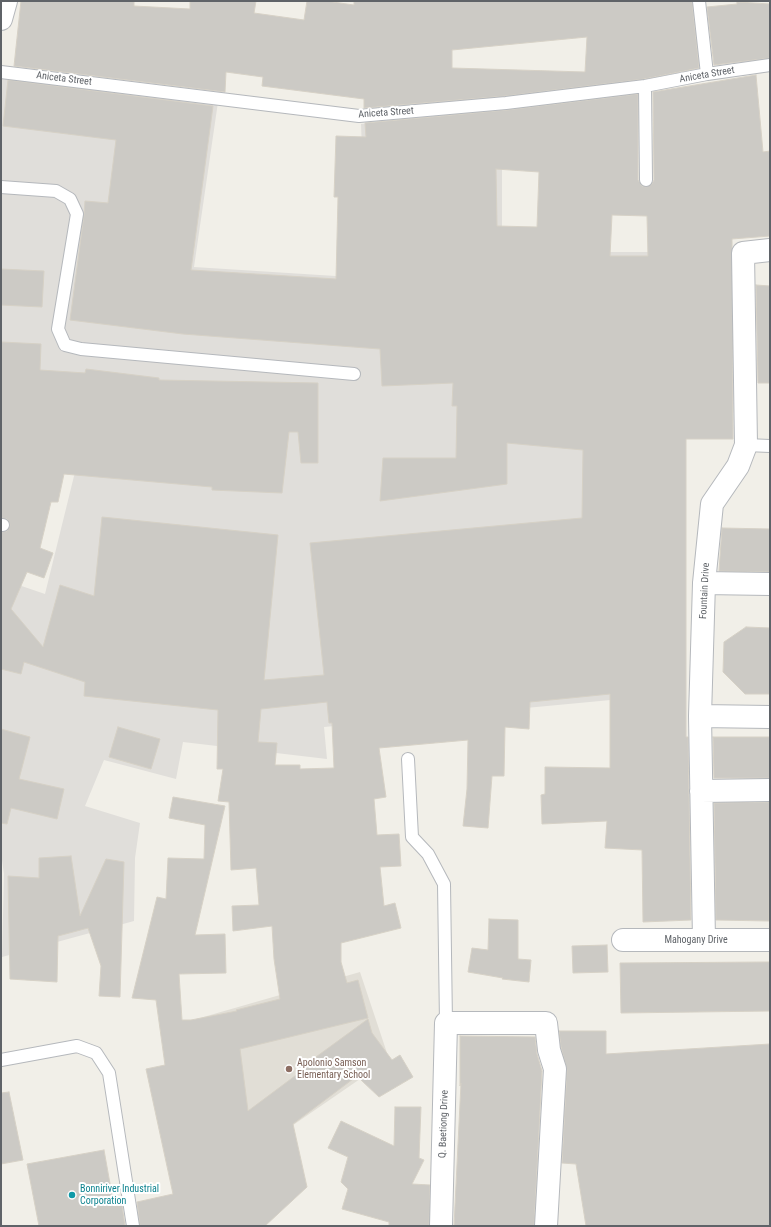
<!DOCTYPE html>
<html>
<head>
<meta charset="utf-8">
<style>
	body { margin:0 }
	#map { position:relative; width:771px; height:1227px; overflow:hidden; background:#f1efe8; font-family:"Roboto Condensed",sans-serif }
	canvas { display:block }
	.frame { position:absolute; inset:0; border:2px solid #5f6368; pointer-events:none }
</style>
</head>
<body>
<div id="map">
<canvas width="771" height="1227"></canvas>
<div class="frame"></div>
</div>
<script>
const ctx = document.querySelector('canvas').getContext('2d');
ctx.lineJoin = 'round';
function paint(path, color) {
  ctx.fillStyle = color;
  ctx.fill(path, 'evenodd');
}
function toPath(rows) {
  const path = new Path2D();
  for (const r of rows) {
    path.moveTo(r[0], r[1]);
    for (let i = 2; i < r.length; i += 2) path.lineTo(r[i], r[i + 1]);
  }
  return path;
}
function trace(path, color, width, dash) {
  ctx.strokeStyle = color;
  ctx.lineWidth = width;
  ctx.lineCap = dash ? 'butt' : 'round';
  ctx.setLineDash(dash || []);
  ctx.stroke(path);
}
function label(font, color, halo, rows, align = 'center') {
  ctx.font = font + ' "Roboto Condensed",sans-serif';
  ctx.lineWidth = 4;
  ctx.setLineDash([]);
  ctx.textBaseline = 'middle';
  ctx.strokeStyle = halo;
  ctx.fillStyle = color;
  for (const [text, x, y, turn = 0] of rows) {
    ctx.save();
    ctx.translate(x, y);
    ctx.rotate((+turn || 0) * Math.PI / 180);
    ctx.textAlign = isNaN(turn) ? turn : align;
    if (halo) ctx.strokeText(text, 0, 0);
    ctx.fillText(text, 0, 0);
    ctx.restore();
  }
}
paint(toPath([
	[1,77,218,102,194,267,367,278,361,124,502,111,502,252,663,252,632,698,324,727,327,759,183,742,176,779,104,760,85,806,140,823,135,858,134,921,2,957,4,874,1,853,1,579,45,594,75,472,1,465]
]), '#e0deda');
paint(toPath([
	[360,972,389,1059,241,1161,193,1020]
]), '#e1ded6');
const building = toPath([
	[21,1,134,1,134,6,190,9,190,1,256,1,254,13,304,20,307,1,326,1,354,5,354,1,692,1,699,68,644,79,505,96,364,108,364,99,262,86,263,77,226,72,225,92,14,66,21,1],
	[587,37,585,72,452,68,452,50,587,37],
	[737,2,770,4,770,58,714,65,707,7,737,4,737,2],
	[756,75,763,152,770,151,770,236,732,239,733,439,686,439,686,737,688,737,691,920,643,922,642,850,605,848,607,821,542,824,541,795,545,794,545,767,610,768,610,694,530,702,529,729,505,727,504,776,492,776,488,828,463,826,467,789,468,740,379,748,386,797,374,799,377,835,399,834,401,866,380,867,384,906,395,903,401,928,341,943,341,962,347,983,358,980,368,1018,240,1049,248,1111,307,1067,305,1065,368,1019,372,1033,392,1060,400,1055,413,1077,379,1097,361,1080,365,1070,293,1124,307,1187,265,1226,140,1226,137,1202,173,1194,146,1069,165,1065,156,1000,132,998,157,897,166,899,168,858,204,859,205,825,169,818,173,797,225,806,195,935,225,934,226,973,179,974,182,1020,191,1020,237,1011,236,1010,280,999,274,959,272,926,233,931,232,906,259,905,256,868,231,870,229,802,218,801,223,769,217,769,218,710,84,696,85,682,24,662,21,674,1,669,1,532,7,531,10,525,7,519,1,518,1,342,41,344,40,370,85,373,86,369,159,378,159,380,318,383,318,463,301,463,298,432,289,432,282,493,212,490,212,487,64,474,58,502,51,502,40,548,53,553,44,578,27,572,11,609,43,647,60,585,94,596,102,517,278,535,264,680,324,675,310,543,582,518,583,450,507,443,507,484,380,501,383,458,456,458,457,406,452,406,453,383,382,386,380,349,183,334,70,320,84,215,85,201,108,203,116,140,3,126,8,80,213,106,191,270,336,279,338,197,334,197,336,136,366,137,365,123,507,110,638,94,638,180,642,186,646,187,652,184,654,180,653,92,756,75],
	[496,169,539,172,537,227,497,226,496,169],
	[612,215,647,216,648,256,610,256,612,215],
	[327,702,329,723,332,723,334,768,300,769,300,765,275,765,277,743,258,742,261,709,327,702],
	[1,269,44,271,42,307,1,305,1,269],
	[756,285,770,286,770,383,758,383,756,285],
	[722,528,770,529,770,572,719,571,722,528],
	[746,627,770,628,770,694,745,694,723,672,724,642,746,627],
	[118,727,160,739,151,769,109,757,118,727],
	[1,729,30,737,19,779,64,789,57,819,11,808,7,824,1,823,1,729],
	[713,737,770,737,770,778,714,778,713,737],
	[770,802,769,921,716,920,714,803,770,802],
	[71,856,80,916,106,859,124,862,120,997,99,996,101,966,88,928,58,936,57,982,10,979,8,876,39,878,39,858,71,856],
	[489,919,518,920,518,959,531,960,529,982,502,979,503,978,468,972,472,948,488,950,489,919],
	[607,945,608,972,573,973,572,946,607,945],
	[770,962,770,1011,621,1013,620,963,770,962],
	[559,1031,606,1031,606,1054,770,1044,770,1226,586,1226,576,1164,562,1163,567,1070,561,1047,559,1031],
	[460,1036,535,1037,537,1054,542,1071,534,1226,454,1226,461,1083,460,1086,460,1036],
	[9,1092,23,1160,1,1164,1,1093,9,1092],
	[395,1107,421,1107,419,1158,424,1160,412,1184,430,1185,429,1226,389,1226,389,1222,342,1209,348,1189,341,1182,348,1157,328,1148,341,1121,394,1146,395,1107],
	[104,1150,114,1206,122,1205,125,1226,39,1226,27,1164,104,1150]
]);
paint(building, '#cccac5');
trace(building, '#d6d1c6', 1);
const service = toPath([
	[699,1,707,74],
	[1,72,359,116,506,103,645,86,707,74,770,65],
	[645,86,646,180],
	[1,187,56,191,70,199,77,214,58,329,65,345,81,349,354,374],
	[746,445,770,446],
	[1,525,3,525],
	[408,759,412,837,428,854,444,884,446,1023],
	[1,1060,77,1046,96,1053,109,1073,133,1226]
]);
const minor = toPath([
	[704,583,770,584],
	[700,716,770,717],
	[701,791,770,790],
	[623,940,770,940],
	[704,940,700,716,704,583,712,504,738,466,746,445,743,253,770,250],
	[441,1226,446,1023,546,1023,549,1050,555,1069,546,1226]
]);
const tertiary = toPath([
	[1,19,6,1]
]);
trace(service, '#b5b8bc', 14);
trace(minor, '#b5b8bc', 24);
trace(tertiary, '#b5b8bc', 24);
trace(service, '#fff', 12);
trace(minor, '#fff', 22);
trace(tertiary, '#fff', 22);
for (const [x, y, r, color] of [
	[289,1069,4,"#8d6e63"],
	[72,1195,4,"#0f9aa8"]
]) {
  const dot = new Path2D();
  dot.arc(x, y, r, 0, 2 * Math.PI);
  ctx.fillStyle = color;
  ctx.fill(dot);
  trace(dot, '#fff', 1.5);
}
label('10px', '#5f6368', '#fff', [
	["Aniceta Street",707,75,-10],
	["Aniceta Street",64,79,7],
	["Aniceta Street",386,113,-4],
	["Fountain Drive",705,591,-87],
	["Mahogany Drive",696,940],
	["Q. Baetiong Drive",444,1124,-88]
]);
label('10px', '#785e54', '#fff', [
	["Apolonio Samson",297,1063],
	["Elementary School",297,1075]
], 'left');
label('10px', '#0d838f', '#fff', [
	["Bonniriver Industrial",80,1189],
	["Corporation",80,1201]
], 'left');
</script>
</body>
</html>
